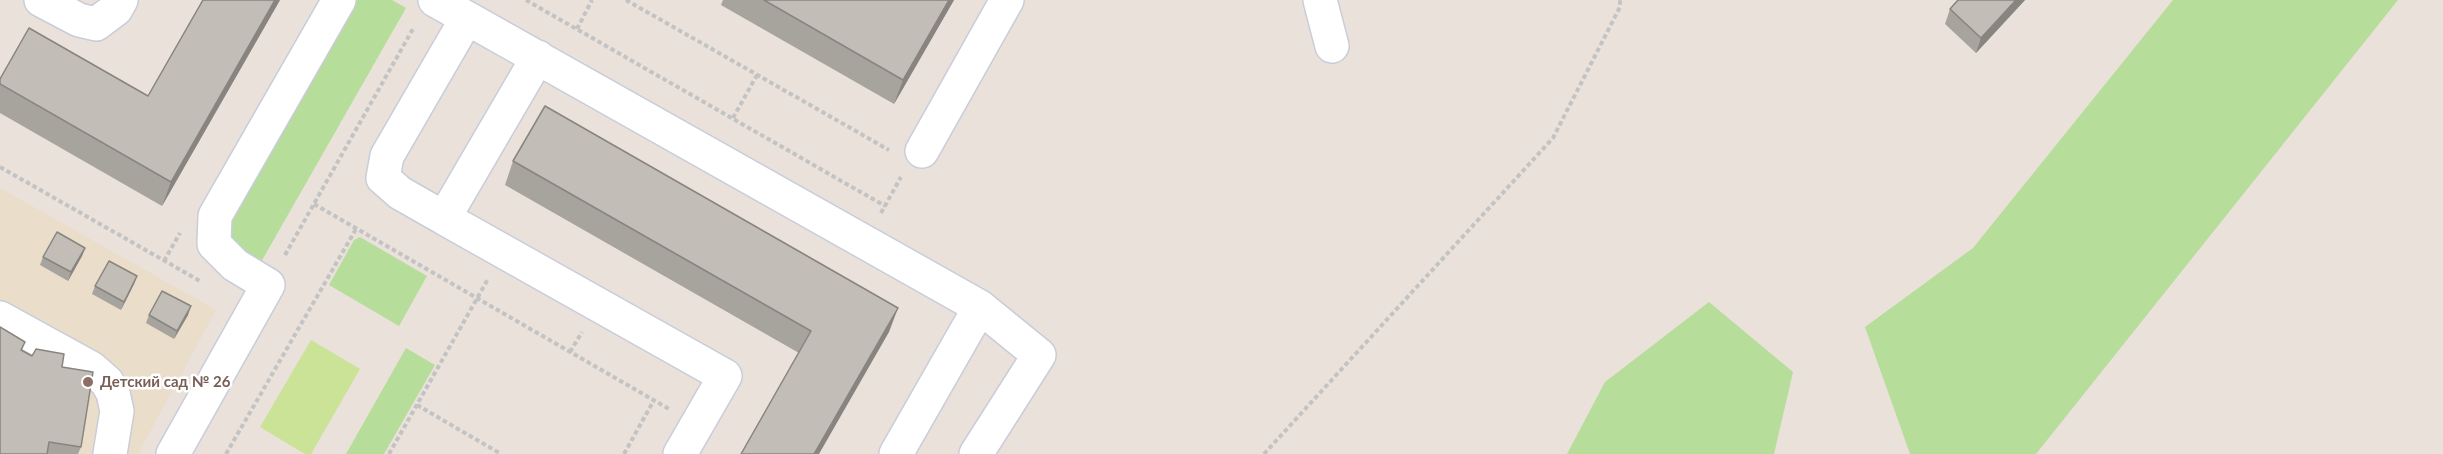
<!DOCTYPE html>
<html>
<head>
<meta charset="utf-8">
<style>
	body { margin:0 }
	canvas { display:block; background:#e9e1da }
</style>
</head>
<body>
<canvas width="2443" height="454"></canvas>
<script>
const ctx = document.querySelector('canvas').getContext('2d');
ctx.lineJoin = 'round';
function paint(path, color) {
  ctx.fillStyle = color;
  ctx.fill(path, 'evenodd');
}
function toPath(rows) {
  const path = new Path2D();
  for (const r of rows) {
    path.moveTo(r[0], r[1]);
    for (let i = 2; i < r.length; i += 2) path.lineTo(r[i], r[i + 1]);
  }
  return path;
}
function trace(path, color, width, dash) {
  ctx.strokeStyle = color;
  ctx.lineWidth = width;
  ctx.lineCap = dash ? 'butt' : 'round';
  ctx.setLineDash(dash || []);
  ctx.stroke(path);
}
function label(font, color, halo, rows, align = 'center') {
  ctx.font = font + ' Lato,sans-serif';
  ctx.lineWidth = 5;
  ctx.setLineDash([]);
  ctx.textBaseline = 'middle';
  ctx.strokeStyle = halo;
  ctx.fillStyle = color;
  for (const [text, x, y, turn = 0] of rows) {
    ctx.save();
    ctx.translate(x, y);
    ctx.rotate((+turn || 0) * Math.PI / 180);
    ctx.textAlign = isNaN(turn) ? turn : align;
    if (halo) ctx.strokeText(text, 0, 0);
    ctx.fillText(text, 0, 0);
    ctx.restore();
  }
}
paint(toPath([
	[0,188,216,310,138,454,0,454]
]), '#eaddca');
paint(toPath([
	[357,0,392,0,406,8,261,262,241,250,232,239,230,223],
	[2173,0,2398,0,2036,454,1910,454,1865,327,1973,248],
	[360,237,427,276,399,326,329,285,354,240],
	[1709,302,1793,372,1774,454,1567,454,1605,382],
	[406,348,435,365,384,454,346,454]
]), '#b7dd9a');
paint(toPath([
	[311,340,360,369,311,454,305,454,260,427]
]), '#cae396');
const minor = toPath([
	[41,0,79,20,96,24,116,9,121,0],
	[435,0,980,307,896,454],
	[1320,0,1332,46],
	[538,57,444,218,725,376,680,454],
	[922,151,1007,0],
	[444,218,400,193,383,178,387,156,467,18],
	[0,318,91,368,107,382,113,393,117,411,110,454],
	[173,454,268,285,235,265,214,244,215,216,339,0],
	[976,454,1039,355,980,307]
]);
trace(minor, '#c9cdd9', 36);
trace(toPath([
	[526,0,885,206],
	[626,0,889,150],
	[577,29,592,0],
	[733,118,757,75],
	[0,167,200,281],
	[314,204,669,409],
	[881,213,901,177],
	[285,255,414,27],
	[164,261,180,233],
	[570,352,582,332],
	[417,405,501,454],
	[226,454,356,229],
	[389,454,488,279],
	[624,454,654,400],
	[1264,454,1553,138,1620,7,1620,0]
]), '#c3c3c3', 4, [4.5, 3]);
trace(minor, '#fff', 33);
paint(toPath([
	[280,0,162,206,0,113,0,79,148,96],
	[723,0,954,0,894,104,721,5],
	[1958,0,2025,0,1976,53,1945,24,1950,9],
	[513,161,889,332,799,353,505,185],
	[85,248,82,256,68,281,40,265,43,257],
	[137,276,134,284,121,310,92,294,95,286],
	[149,315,188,315,174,339,146,323],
	[0,327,25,342,22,350,32,356,62,367,81,447,78,454,0,454]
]), '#a7a39d');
paint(toPath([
	[275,0,280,0,162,206,171,182],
	[949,0,954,0,894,104,903,80],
	[2016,0,2025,0,1976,53,1981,38],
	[85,248,82,256,68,281,71,272],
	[137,276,134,284,121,310,124,302],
	[191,306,188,315,174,339,177,331],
	[898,308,889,332,819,454,814,454]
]), '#88847f');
const building = toPath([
	[203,0,275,0,171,182,0,84,0,79,29,28,148,96,203,0],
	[764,0,949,0,903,80,764,0],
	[1958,0,2016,0,1981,38,1950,9,1958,0],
	[545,106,898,308,814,454,741,454,811,331,513,161,545,106],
	[57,232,85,248,71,272,43,257,57,232],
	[109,261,137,276,124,302,95,286,109,261],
	[162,291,191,306,177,331,149,315,162,291],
	[0,327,25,342,21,350,32,356,36,349,64,354,62,367,93,372,81,447,49,442,47,454,0,454,0,327]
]);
paint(building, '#c2bdb6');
trace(building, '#88847f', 1.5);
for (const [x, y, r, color] of [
	[88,382,6,"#8d6e63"]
]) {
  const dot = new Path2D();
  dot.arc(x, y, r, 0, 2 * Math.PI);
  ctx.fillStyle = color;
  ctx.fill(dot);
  trace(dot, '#fff', 2);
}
label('bold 15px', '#785e54', '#fff', [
	["Детский сад № 26",100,382]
], 'left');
</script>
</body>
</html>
